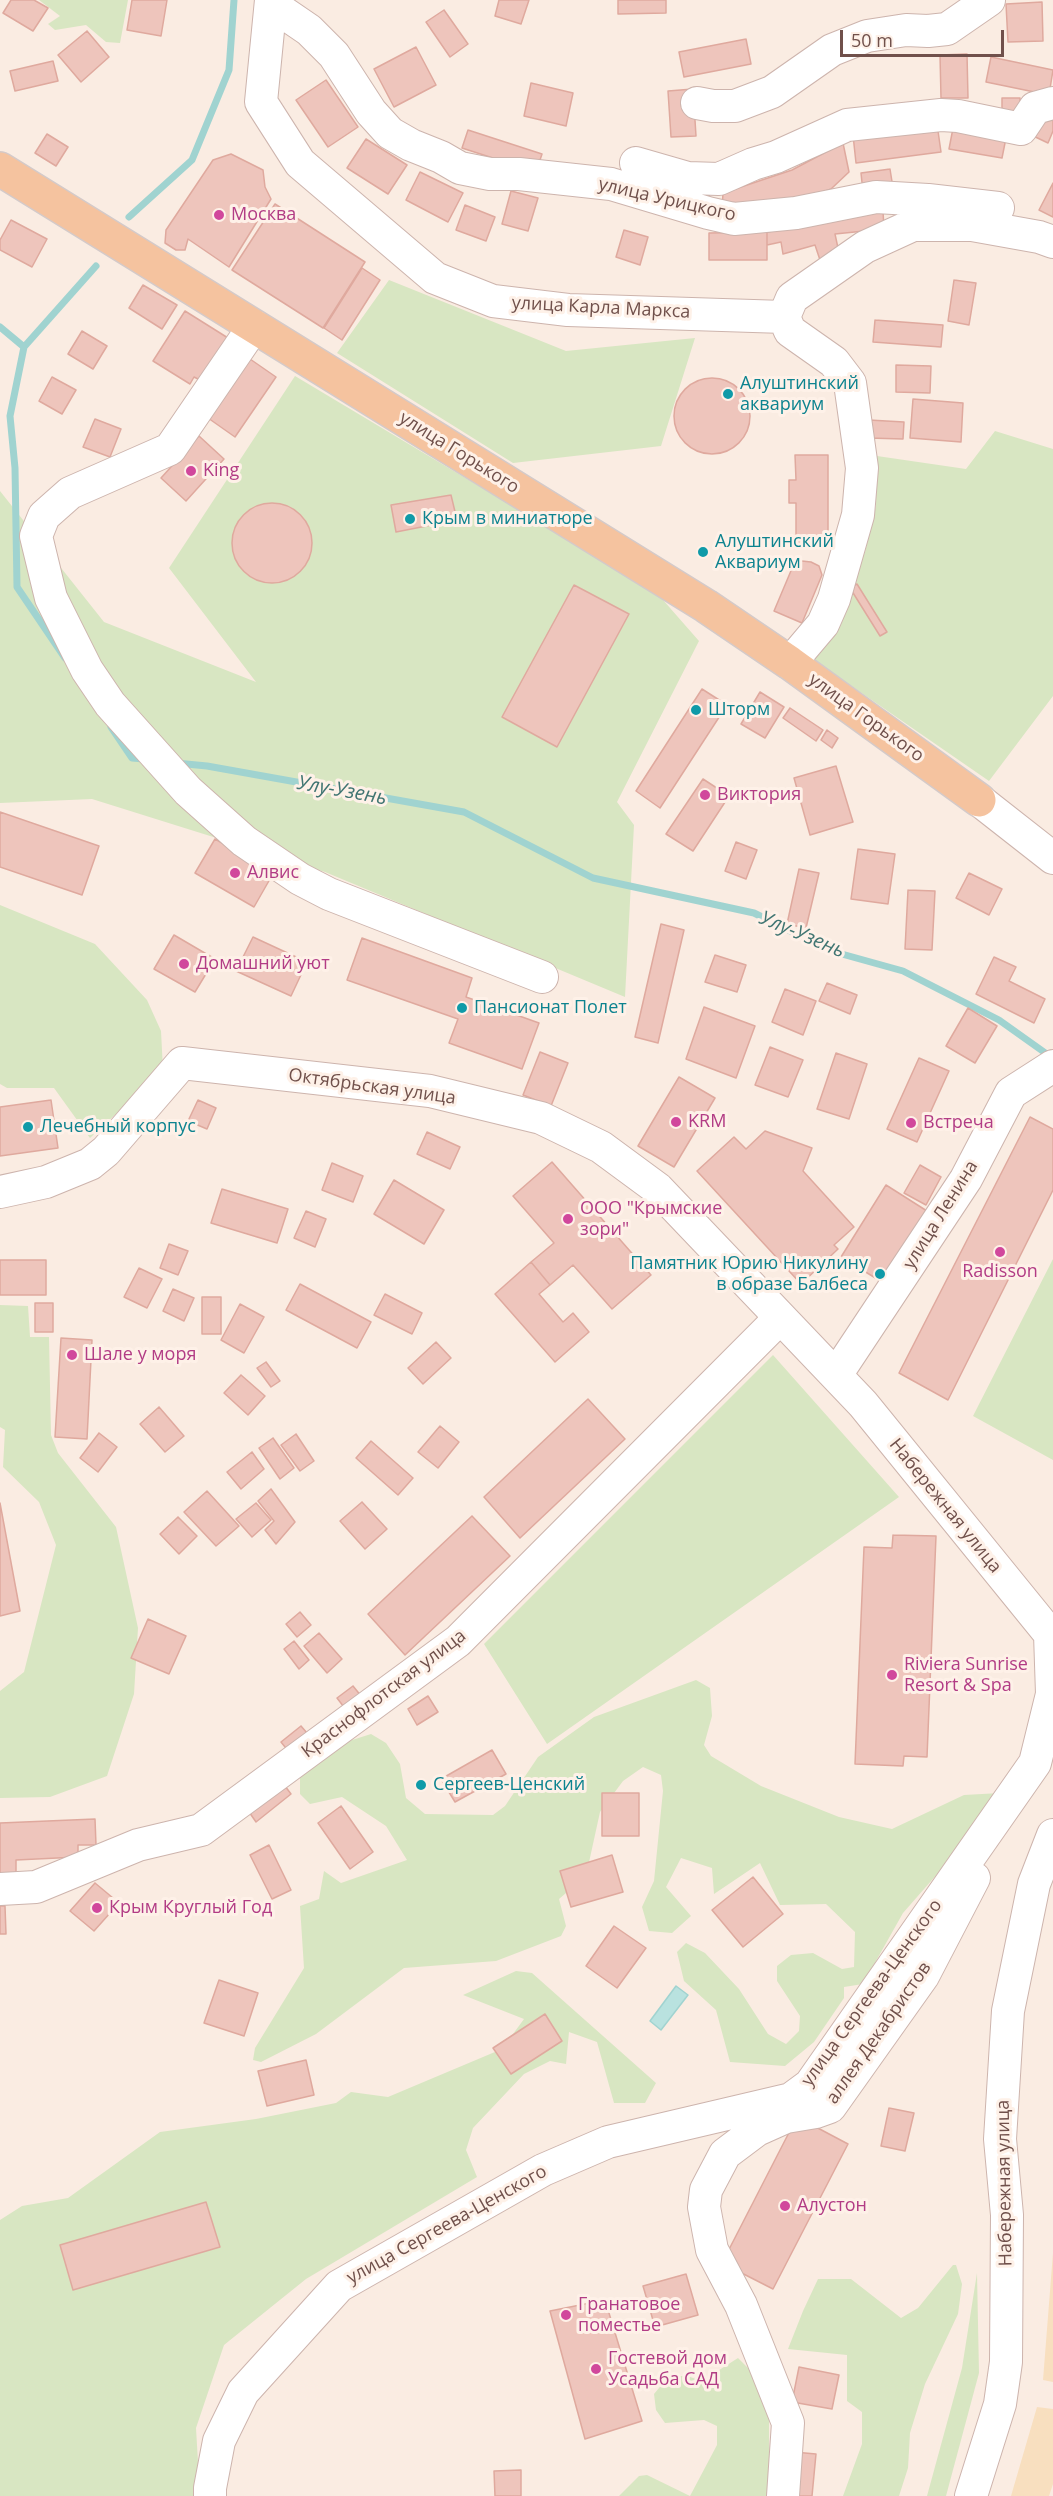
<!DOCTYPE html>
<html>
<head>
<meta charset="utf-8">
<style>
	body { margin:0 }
	#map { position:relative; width:1053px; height:2496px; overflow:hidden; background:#faece2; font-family:"Open Sans",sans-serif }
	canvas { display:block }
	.scale { position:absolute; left:840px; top:30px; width:164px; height:27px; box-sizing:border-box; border:3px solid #70504b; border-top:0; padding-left:8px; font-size:18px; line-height:21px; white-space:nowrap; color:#70504b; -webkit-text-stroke:4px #fef1e8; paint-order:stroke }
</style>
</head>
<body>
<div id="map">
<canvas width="1053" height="2496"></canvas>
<div class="scale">50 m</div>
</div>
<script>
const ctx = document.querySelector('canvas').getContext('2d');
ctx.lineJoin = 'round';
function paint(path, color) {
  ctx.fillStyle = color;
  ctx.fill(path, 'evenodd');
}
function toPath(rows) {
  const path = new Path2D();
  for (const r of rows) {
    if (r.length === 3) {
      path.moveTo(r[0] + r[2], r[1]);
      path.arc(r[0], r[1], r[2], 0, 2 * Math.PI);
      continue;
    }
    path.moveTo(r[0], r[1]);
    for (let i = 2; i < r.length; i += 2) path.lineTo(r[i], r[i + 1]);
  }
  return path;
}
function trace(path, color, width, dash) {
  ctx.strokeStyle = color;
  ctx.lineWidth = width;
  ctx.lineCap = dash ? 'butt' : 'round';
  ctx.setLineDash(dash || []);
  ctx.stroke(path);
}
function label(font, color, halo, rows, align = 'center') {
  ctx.font = font + ' "Open Sans",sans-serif';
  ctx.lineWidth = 6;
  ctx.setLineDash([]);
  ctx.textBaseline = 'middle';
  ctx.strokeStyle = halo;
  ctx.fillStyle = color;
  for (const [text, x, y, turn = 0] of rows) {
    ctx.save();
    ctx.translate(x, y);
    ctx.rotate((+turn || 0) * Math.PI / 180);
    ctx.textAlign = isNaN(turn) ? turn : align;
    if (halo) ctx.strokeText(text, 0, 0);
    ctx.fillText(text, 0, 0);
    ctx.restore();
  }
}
paint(toPath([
	[39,0,128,0,120,43,106,42,86,25,55,30,48,24,60,16],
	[389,280,566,351,695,338,661,446,513,463,337,353],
	[295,376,656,592,699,641,617,802,634,825,625,997,325,872,92,799,0,803,0,491,104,622,256,682,169,568],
	[995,431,1053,449,1053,696,989,781,808,656,829,630,865,552,876,506,877,456,966,469],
	[0,905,95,944,147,1000,161,1031,163,1070,90,1138,54,1088,7,1088,0,1084],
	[1053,1259,1053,1460,973,1416],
	[0,1305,28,1306,30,1337,49,1337,51,1435,58,1453,116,1527,138,1628,134,1694,107,1776,50,1797,0,1798,0,1691,24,1672,56,1545,39,1502,3,1467,5,1430,0,1427],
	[773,1355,899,1497,547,1744,484,1644],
	[696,1680,710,1688,712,1716,704,1745,711,1756,761,1786,839,1817,892,1829,964,1795,1000,1793,995,1808,903,1913,863,1984,844,1987,844,1998,814,2042,785,2066,730,2062,716,2010,684,1981,677,1952,686,1943,705,1953,739,1989,768,2034,786,2044,799,2031,800,2016,777,1981,777,1966,791,1955,813,1953,842,1969,854,1967,855,1932,826,1904,780,1905,760,1863,714,1894,712,1868,681,1858,666,1887,691,1916,672,1933,649,1931,642,1907,654,1881,663,1791,661,1775,643,1767,623,1781,600,1812,586,1876,559,1899,566,1926,561,1936,496,1961,404,1968,316,2034,261,2062,253,2060,255,2048,304,1968,300,1906,319,1899,324,1871,341,1883,407,1860,386,1826,342,1797,310,1804,300,1794,300,1774,349,1741,371,1734,386,1743,400,1764,406,1798,425,1814,493,1815,505,1806,538,1757,594,1717],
	[516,1971,532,1973,656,2083,645,2103,614,2103,597,2042,569,2032,566,2064,550,2061,524,2074,473,2128,466,2150,477,2177,306,2279,224,2345,196,2428,200,2496,0,2496,0,2220,22,2206,68,2198,160,2132,256,2119,336,2103,351,2092,388,2097,502,2049,524,2019,463,1995],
	[953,2265,956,2265,962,2284,958,2314,925,2384,910,2433,908,2468,899,2496,843,2496,862,2444,862,2412,847,2401,847,2355,788,2349,803,2311,818,2279,851,2279,901,2318,918,2308],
	[977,2273,979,2373,946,2496,927,2496,962,2368],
	[738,2358,754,2374,769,2413,769,2496,619,2496,639,2476,647,2475,690,2496,717,2445,717,2426,704,2420,665,2423,656,2410,654,2394,669,2376,687,2376,702,2381]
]), '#d8e6c2');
paint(toPath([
	[1053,2253,1053,2382,1043,2380],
	[1037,2407,1053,2409,1053,2484,1049,2496,1011,2496]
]), '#f8dfbf');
const water = toPath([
	[676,1986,688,1995,661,2030,650,2021,676,1986]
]);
paint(water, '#b9e2df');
trace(water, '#a0d3d0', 1.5);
trace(toPath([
	[129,217,192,160,229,70,234,0],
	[0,327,24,347],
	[65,658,17,587,15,468,10,416,24,347,96,266],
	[111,727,132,758,144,759],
	[176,763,207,766,464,812,593,878,754,913,831,951,903,971,999,1020,1051,1057]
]), '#a0d3d0', 7);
const building = toPath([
	[11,0,34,0,48,8,33,31,3,13,11,0],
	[132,0,167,0,161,36,127,30,132,0],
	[499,0,529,0,521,24,495,16,499,0],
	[618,0,666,0,666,13,618,14,618,0],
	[1042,2,1043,41,1008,42,1006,4,1042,2],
	[444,10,468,44,450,57,426,22,444,10],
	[87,31,109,57,81,82,58,55,87,31],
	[746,39,751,64,684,77,679,52,746,39],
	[416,47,436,85,394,107,374,69,416,47],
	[967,54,968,98,941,98,940,55,967,54],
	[991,57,1053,70,1049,95,986,82,991,57],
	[53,61,58,81,15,91,10,71,53,61],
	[326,80,358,127,328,147,296,100,326,80],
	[531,83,573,93,566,126,524,116,531,83],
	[693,89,696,136,671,137,668,91,693,89],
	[1002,98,1020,98,1020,120,1002,120,1002,98],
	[1037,112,1053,119,1053,131,1048,143,1027,133,1037,112],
	[954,123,1007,133,1002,158,949,149,954,123],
	[937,124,941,152,856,163,853,135,937,124],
	[468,130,542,154,536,172,462,148,468,130],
	[47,134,68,147,56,166,35,153,47,134],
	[366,139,407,165,388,194,347,168,366,139],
	[843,143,849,172,831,189,784,205,722,210,723,193,792,170,843,143],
	[231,154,263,170,265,187,271,199,229,267,188,239,185,250,176,250,165,243,166,230,213,160,231,154],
	[890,169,893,188,863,192,861,173,890,169],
	[420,172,463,193,448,222,406,200,420,172],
	[1053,183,1053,217,1039,210,1053,183],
	[511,191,538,198,528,231,502,224,511,191],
	[275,204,365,262,323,328,232,270,275,204],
	[465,205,495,217,486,241,456,230,465,205],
	[883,211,884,229,835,234,841,262,824,272,815,245,783,254,781,242,767,245,767,232,883,211],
	[11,220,47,239,32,267,0,250,0,240,11,220],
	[624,230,648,237,640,265,616,257,624,230],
	[767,232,767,260,709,260,709,233,767,232],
	[362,268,380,280,342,340,324,328,362,268],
	[954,280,976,283,969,325,948,321,954,280],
	[143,285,177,305,162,329,129,308,143,285],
	[185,311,236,343,204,382,194,377,190,384,153,361,185,311],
	[875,320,943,325,941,347,873,342,875,320],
	[82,331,107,346,93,369,68,354,82,331],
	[250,359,276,377,235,437,208,418,250,359],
	[896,365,931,366,930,393,896,392,896,365],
	[52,377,76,390,62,414,39,401,52,377],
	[712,416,38],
	[913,399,963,403,961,442,910,438,913,399],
	[95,419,121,429,110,457,83,447,95,419],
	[869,420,904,422,903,439,868,438,869,420],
	[199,436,224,459,186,501,161,478,199,436],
	[795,455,828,455,828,542,796,542,796,503,789,503,789,480,796,480,795,455],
	[451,495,457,520,396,532,391,505,451,495],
	[272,543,40],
	[802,561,811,562,819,566,822,575,802,623,774,611,793,566,802,561],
	[857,584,887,632,880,636,850,588,857,584],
	[574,585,629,614,557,747,502,717,574,585],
	[702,689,727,705,660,808,636,791,702,689],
	[760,692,784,707,765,738,741,724,760,692],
	[790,708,823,730,816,741,783,718,790,708],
	[827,730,838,738,832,748,821,740,827,730],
	[836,766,853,822,810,835,794,778,836,766],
	[703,779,729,796,693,851,666,834,703,779],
	[0,812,99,846,82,895,0,867,0,812],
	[215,839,274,872,254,907,195,873,215,839],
	[736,842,757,850,746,879,725,871,736,842],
	[858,849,895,854,888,904,851,899,858,849],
	[799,869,819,873,806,928,787,924,799,869],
	[969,873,1002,889,989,915,956,898,969,873],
	[908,890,935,891,932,950,905,949,908,890],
	[661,924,684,930,658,1043,635,1037,661,924],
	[174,935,215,959,195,992,154,969,174,935],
	[253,937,307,962,291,996,236,971,253,937],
	[362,938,472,978,466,997,539,1023,522,1069,449,1043,458,1019,347,980,362,938],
	[715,955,746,965,737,992,705,982,715,955],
	[994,957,1016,967,1009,981,1045,999,1034,1023,976,994,994,957],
	[827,983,857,995,850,1014,819,1001,827,983],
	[785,989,816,1001,803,1035,772,1022,785,989],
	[704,1007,755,1026,736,1078,686,1059,704,1007],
	[968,1008,997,1026,975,1063,946,1046,968,1008],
	[770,1047,803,1060,788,1097,755,1085,770,1047],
	[540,1052,568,1063,551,1106,523,1095,540,1052],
	[836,1053,867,1064,849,1119,817,1109,836,1053],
	[919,1058,949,1071,917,1142,887,1129,919,1058],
	[679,1077,715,1098,674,1167,638,1146,679,1077],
	[51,1100,58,1148,0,1156,0,1107,51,1100],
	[198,1100,216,1108,207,1129,188,1121,198,1100],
	[1030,1117,1053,1129,1053,1190,948,1400,899,1373,1030,1117],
	[765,1131,812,1148,803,1171,854,1227,834,1245,838,1249,801,1284,697,1171,734,1137,746,1149,765,1131],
	[427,1132,460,1147,450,1169,417,1154,427,1132],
	[552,1162,651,1275,612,1309,573,1265,550,1285,531,1262,554,1243,513,1196,552,1162],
	[332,1163,363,1176,353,1202,322,1190,332,1163],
	[920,1165,941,1177,926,1205,904,1193,920,1165],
	[394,1180,444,1210,424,1244,374,1214,394,1180],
	[886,1185,927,1211,882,1282,841,1257,886,1185],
	[222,1189,288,1209,277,1243,211,1223,222,1189],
	[306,1211,326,1219,315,1247,294,1238,306,1211],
	[169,1244,188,1251,178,1275,160,1268,169,1244],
	[0,1260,46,1260,46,1295,0,1295,0,1260],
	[531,1262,550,1285,539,1294,563,1322,573,1313,589,1332,555,1362,495,1294,531,1262],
	[139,1268,162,1279,147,1308,124,1297,139,1268],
	[300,1284,371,1322,357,1348,286,1310,300,1284],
	[173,1289,194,1298,184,1321,163,1311,173,1289],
	[385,1294,422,1313,412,1334,374,1315,385,1294],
	[202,1297,221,1297,221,1334,202,1334,202,1297],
	[35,1303,53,1303,53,1332,35,1332,35,1303],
	[240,1304,264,1317,244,1353,221,1340,240,1304],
	[61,1338,92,1340,87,1439,55,1437,61,1338],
	[436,1342,451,1358,423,1384,408,1368,436,1342],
	[266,1362,280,1381,271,1387,257,1368,266,1362],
	[241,1375,265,1396,248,1415,224,1393,241,1375],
	[588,1399,625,1439,520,1538,484,1497,588,1399],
	[159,1407,184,1436,165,1452,140,1424,159,1407],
	[440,1426,459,1442,438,1468,418,1452,440,1426],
	[99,1433,117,1447,98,1472,80,1458,99,1433],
	[296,1434,314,1461,300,1471,281,1445,296,1434],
	[273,1438,294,1468,280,1479,259,1448,273,1438],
	[371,1441,413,1478,398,1495,356,1458,371,1441],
	[252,1452,264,1469,241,1489,227,1472,252,1452],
	[271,1489,295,1522,276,1544,265,1530,274,1521,258,1501,271,1489],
	[207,1491,239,1526,216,1546,184,1512,207,1491],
	[362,1502,387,1529,365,1549,340,1521,362,1502],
	[0,1503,20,1611,0,1616,0,1503],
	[256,1503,271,1520,252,1537,236,1519,256,1503],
	[472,1516,510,1556,405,1655,368,1614,472,1516],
	[178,1517,197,1536,179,1554,160,1534,178,1517],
	[893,1535,936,1536,927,1757,904,1756,903,1766,855,1764,864,1547,892,1548,893,1535],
	[300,1612,311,1625,297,1637,286,1624,300,1612],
	[148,1619,186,1636,169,1674,131,1658,148,1619],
	[319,1633,342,1659,327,1673,304,1646,319,1633],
	[294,1641,309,1660,299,1669,284,1649,294,1641],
	[353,1686,366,1702,350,1715,337,1698,353,1686],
	[428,1696,438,1712,417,1725,408,1709,428,1696],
	[301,1726,313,1740,293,1757,281,1742,301,1726],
	[492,1750,506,1774,455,1802,441,1779,492,1750],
	[282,1782,291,1794,256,1822,247,1809,282,1782],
	[602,1793,639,1793,639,1836,602,1836,602,1793],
	[341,1806,373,1852,350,1869,318,1823,341,1806],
	[95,1819,96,1845,78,1845,78,1857,16,1860,16,1875,0,1876,0,1823,95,1819],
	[269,1845,291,1890,272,1899,250,1855,269,1845],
	[612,1855,623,1892,571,1907,560,1871,612,1855],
	[753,1877,783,1914,743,1947,712,1910,753,1877],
	[95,1883,119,1903,94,1931,70,1911,95,1883],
	[0,1906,5,1906,6,1934,0,1934,0,1906],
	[614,1926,646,1948,617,1988,586,1966,614,1926],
	[219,1980,258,1993,244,2036,204,2023,219,1980],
	[545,2014,562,2041,511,2074,493,2048,545,2014],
	[306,2060,314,2095,267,2106,258,2071,306,2060],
	[889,2108,914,2113,905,2151,881,2146,889,2108],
	[797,2117,848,2144,773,2289,722,2263,797,2117],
	[206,2202,220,2247,73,2290,60,2245,206,2202],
	[686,2274,698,2315,655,2327,643,2286,686,2274],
	[605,2300,642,2421,585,2439,550,2311,605,2300],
	[799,2367,839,2375,832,2409,792,2402,799,2367],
	[794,2452,816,2454,812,2496,790,2496,794,2452],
	[521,2470,521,2496,495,2496,494,2471,521,2470]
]);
paint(building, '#eec5bc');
trace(building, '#dfa99e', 1.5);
const minor = toPath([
	[271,0,261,102,300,163,435,278,493,301,568,310,784,317,792,298,865,247,913,225,972,225,1039,237,1053,242],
	[271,4,309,30,334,55,371,112,390,133,411,145,441,157,460,168,490,174,519,174,611,184,708,213,734,219,796,213,876,197,928,200,998,208],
	[697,103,713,106,735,106,772,92,832,50,867,36,906,30,928,31,947,29,989,0],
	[636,163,688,178,719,179,753,164,776,157,847,125,941,115,958,116,1021,129,1035,108,1053,103],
	[784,317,790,331,834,362,850,383,862,468,858,515,834,599,823,624,790,663],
	[254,326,170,449,70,493,44,516,36,536,51,598,87,670,110,704,188,791,244,841,300,879,329,894,542,977],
	[979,800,1053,858],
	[0,1192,46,1182,90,1164,106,1151,182,1063,430,1091,541,1118,601,1147,658,1189,863,1404,1053,1638],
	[836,1375,966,1179,1011,1093,1053,1066],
	[0,1889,36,1887,138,1845,201,1830,458,1641,780,1318],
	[210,2496,210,2488,219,2441,243,2392,339,2286,543,2170,608,2142,791,2099,810,2085,1035,1763,1052,1694,1050,1634],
	[783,2496,788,2423,741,2305,712,2250,704,2207,706,2190,725,2154,757,2130,786,2117,816,2112,830,2107,923,1976,974,1878],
	[971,2496,1000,2404,1006,2362,1007,2215,1000,2139,1008,2011,1034,1884,1053,1835]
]);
const major = toPath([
	[0,169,706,606,790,663,979,800]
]);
trace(minor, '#cdb4ad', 34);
trace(major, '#d4cac9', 36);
trace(minor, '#fff', 32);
trace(major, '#f5c39f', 33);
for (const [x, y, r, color] of [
	[219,215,6,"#d1479c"],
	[728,394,6,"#0f9aa8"],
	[191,471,6,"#d1479c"],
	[410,519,6,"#0f9aa8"],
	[703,552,6,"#0f9aa8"],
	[696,710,6,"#0f9aa8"],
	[705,795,6,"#d1479c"],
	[235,873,6,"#d1479c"],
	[184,964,6,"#d1479c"],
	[462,1008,6,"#0f9aa8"],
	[676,1122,6,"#d1479c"],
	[911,1123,6,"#d1479c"],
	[28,1127,6,"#0f9aa8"],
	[568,1219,6,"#d1479c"],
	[1000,1252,6,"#d1479c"],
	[880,1274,6,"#0f9aa8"],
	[72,1355,6,"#d1479c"],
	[892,1675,6,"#d1479c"],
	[421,1785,6,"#0f9aa8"],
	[97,1908,6,"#d1479c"],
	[785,2206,6,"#d1479c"],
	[566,2315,6,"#d1479c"],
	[596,2369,6,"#d1479c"]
]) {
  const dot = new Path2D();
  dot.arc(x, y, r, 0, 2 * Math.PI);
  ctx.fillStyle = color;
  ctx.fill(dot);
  trace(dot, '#fef1e8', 2);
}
label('18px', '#70504b', '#fef1e8', [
	["улица Урицкого",667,200,13],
	["улица Карла Маркса",601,308,3],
	["улица Горького",459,453,32],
	["улица Горького",866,718,36],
	["Октябрьская улица",372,1087,8],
	["улица Ленина",941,1215,-58],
	["Набережная улица",945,1506,51],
	["Краснофлотская улица",384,1694,-37],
	["улица Сергеева-Ценского",872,1993,-54],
	["аллея Декабристов",879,2033,-55],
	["Набережная улица",1005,2183,-91],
	["улица Сергеева-Ценского",447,2225,-29]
]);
label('18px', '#b23c85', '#fef1e8', [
	["Москва",231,215],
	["King",203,471],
	["Виктория",717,795],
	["Алвис",247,873],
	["Домашний уют",196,964],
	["KRM",688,1122],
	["Встреча",923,1123],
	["ООО \"Крымские",580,1209],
	["зори\"",580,1230],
	["Radisson",1000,1272,"center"],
	["Шале у моря",84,1355],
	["Riviera Sunrise",904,1665],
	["Resort & Spa",904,1686],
	["Крым Круглый Год",109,1908],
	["Алустон",797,2206],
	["Гранатовое",578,2305],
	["поместье",578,2326],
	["Гостевой дом",608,2359],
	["Усадьба САД",608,2380]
], 'left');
label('18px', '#0d838f', '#fef1e8', [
	["Алуштинский",740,384],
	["аквариум",740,405],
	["Крым в миниатюре",422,519],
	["Алуштинский",715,542],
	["Аквариум",715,563],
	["Шторм",708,710],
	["Пансионат Полет",474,1008],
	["Лечебный корпус",40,1127],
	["Памятник Юрию Никулину",868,1264,"right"],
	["в образе Балбеса",868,1285,"right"],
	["Сергеев-Ценский",433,1785]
], 'left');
label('italic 20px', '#407572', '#fef1e8', [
	["Улу-Узень",342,791,10],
	["Улу-Узень",802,935,23]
]);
</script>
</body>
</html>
